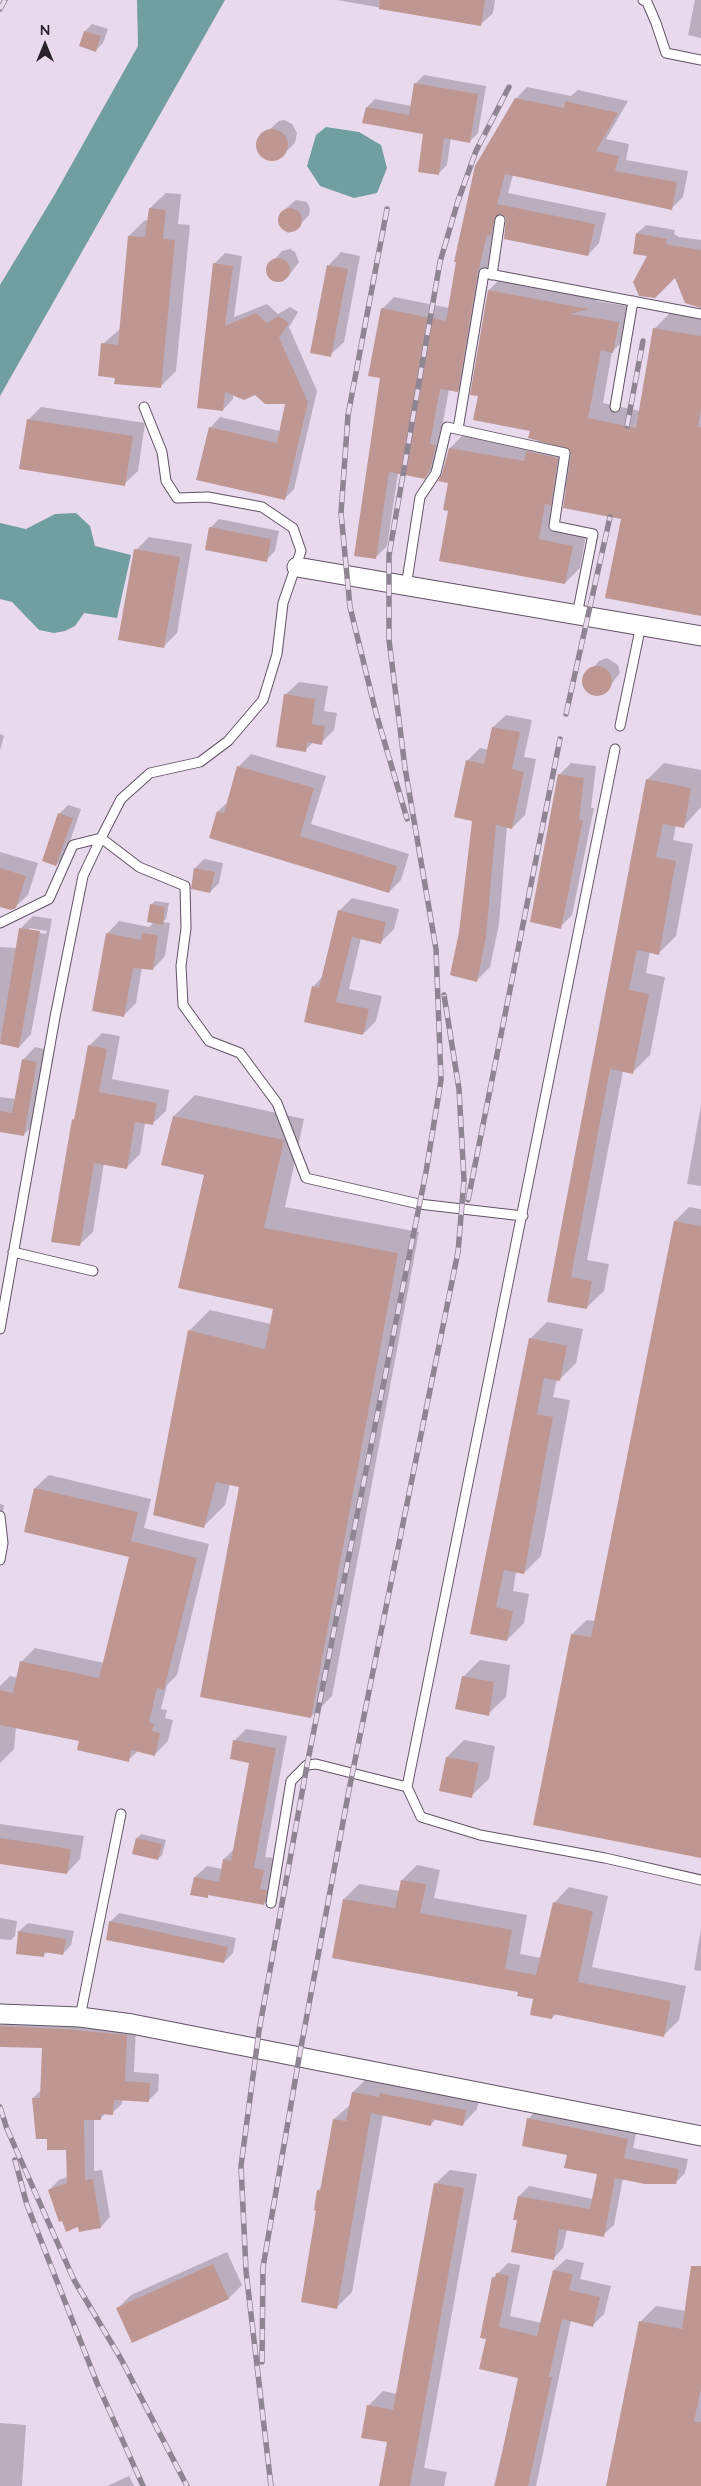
<!DOCTYPE html>
<html>
<head>
<meta charset="utf-8">
<style>
	body { margin:0 }
	#map { position:relative; width:701px; height:2486px; overflow:hidden; background:#e9d9ed; font-family:Mulish,sans-serif }
	canvas { display:block }
	.north { position:absolute; left:20px; top:20px; width:50px; height:50px; -webkit-text-stroke:4px #e9d9ed; paint-order:stroke; rotate:0deg; font-size:14px; font-weight:700; line-height:20px; text-align:center; color:#28222a }
	.north::after { content:''; display:block; margin:auto; width:18px; height:22px; background:#28222a; clip-path:polygon(50% 0,100% 100%,50% 72%,0 100%) }
</style>
</head>
<body>
<div id="map">
<canvas width="701" height="2486"></canvas>
<div class="north">N</div>
</div>
<script>
const ctx = document.querySelector('canvas').getContext('2d');
ctx.lineJoin = 'round';
function paint(path, color) {
  ctx.fillStyle = color;
  ctx.fill(path, 'evenodd');
}
function toPath(rows) {
  const path = new Path2D();
  for (const r of rows) {
    if (r.length === 3) {
      path.moveTo(r[0] + r[2], r[1]);
      path.arc(r[0], r[1], r[2], 0, 2 * Math.PI);
      continue;
    }
    path.moveTo(r[0], r[1]);
    for (let i = 2; i < r.length; i += 2) path.lineTo(r[i], r[i + 1]);
  }
  return path;
}
function trace(path, color, width, dash) {
  ctx.strokeStyle = color;
  ctx.lineWidth = width;
  ctx.lineCap = dash ? 'butt' : 'round';
  ctx.setLineDash(dash || []);
  ctx.stroke(path);
}
paint(toPath([
	[137,0,225,0,0,396,0,285,55,194,138,46],
	[326,127,359,132,381,145,387,168,377,193,354,198,320,186,307,166,316,135],
	[76,513,90,526,95,546,131,555,117,618,84,613,75,626,65,631,54,633,39,630,12,602,0,599,0,523,26,529,55,514]
]), '#709ea1');
paint(toPath([
	[337,0,495,0,493,13,480,25],
	[695,0,701,0,701,38,688,35],
	[92,24,108,29,103,43,96,50,85,31],
	[424,75,486,86,478,133,470,141,451,138,447,165,438,174,424,133,367,107,375,99,411,106,415,84],
	[527,87,571,96,578,90,628,101,606,139,629,144,626,160,688,171,683,197,671,209,513,175,508,193,606,213,599,243,588,255,508,220,504,215,502,223,496,230,489,259,469,379,457,391,449,389,441,433,447,434,436,466,424,477,398,473,387,546,376,557,383,308,394,297,449,308,516,99],
	[284,120,292,124,297,133,295,143,278,159,263,157,258,148,259,139,279,121],
	[166,193,181,194,178,224,190,225,176,371,160,387,116,376,103,344,121,328,129,236,145,220,149,221,150,208],
	[296,200,307,202,310,209,309,215,295,230,288,233,279,224,281,213],
	[646,225,675,230,674,234,679,237,701,240,701,307,688,304,676,276,649,255,637,233],
	[290,249,295,252,299,262,287,278,276,281,270,277,268,267,282,251],
	[341,252,360,256,344,342,330,355,328,266],
	[225,253,242,256,234,317,267,304,278,314,290,307,298,312,289,327,317,391,294,489,284,499,210,428,220,417,280,431,287,403,255,394,233,394,233,399,223,410,214,264],
	[504,275,602,294,596,301,634,307,628,336,612,352,603,403,640,411,654,329,670,313,701,319,701,615,622,518,568,487,558,496,553,524,587,530,580,568,565,583,450,510,449,482,443,475,450,448,465,433,533,445,539,440,531,430,479,395,489,290],
	[41,407,145,423,138,471,124,484,28,420],
	[219,519,279,531,275,551,266,560,210,528],
	[149,537,192,544,177,633,164,646,136,550],
	[607,658,618,665,620,673,604,693,590,693,584,687,584,678,599,661],
	[299,682,328,686,324,711,337,713,334,730,321,743,313,742,305,751,285,695],
	[506,715,532,720,524,757,536,759,525,815,512,828,507,826,499,924,490,967,477,980,460,932,473,820,467,761,480,748,489,750,493,727],
	[0,734,4,736,0,750],
	[251,754,326,776,311,824,409,854,401,880,389,892,218,811,229,801,239,766],
	[571,763,596,766,591,808,594,808,572,915,560,927,559,775],
	[664,763,701,770,701,807,683,827,676,825,673,840,693,844,676,936,659,953,650,951,646,973,665,977,650,1055,633,1072,623,1071,587,1260,609,1264,604,1291,586,1308,548,1301,647,780],
	[68,805,81,809,65,856,56,865,59,814],
	[0,852,38,863,28,895,15,907,0,905],
	[204,859,223,863,219,883,210,892,195,868],
	[352,898,399,909,394,929,381,942,361,938,349,989,382,996,376,1021,363,1034,313,987,323,976,339,911],
	[155,901,169,903,166,919,163,922,170,923,165,956,153,969,142,967,136,1003,123,1016,107,934,119,921,149,927,154,922,151,905],
	[33,916,52,919,31,1034,19,1047,0,1043,0,947,17,948,21,928],
	[29,928,47,931,46,934,29,931],
	[102,1033,120,1036,112,1079,169,1090,166,1111,152,1124,145,1123,140,1154,127,1167,104,1163,93,1232,79,1245,73,1120,76,1116,89,1046],
	[35,1047,49,1050,36,1123,23,1135,0,1131,0,1097,16,1099,23,1060],
	[195,1095,304,1119,285,1207,419,1232,332,1696,311,1717,241,1486,230,1484,225,1505,204,1526,189,1331,210,1310,271,1324,274,1308,205,1174,163,1164,174,1116],
	[701,1105,701,1186,687,1184],
	[689,1207,701,1209,701,1856,572,1634,587,1620,595,1621,675,1221],
	[547,1322,583,1329,576,1363,559,1380,557,1379,553,1397,570,1400,541,1556,524,1573,516,1572,513,1591,529,1594,524,1623,507,1640,472,1633,530,1339],
	[49,1475,151,1499,144,1528,209,1544,177,1675,167,1685,161,1709,167,1710,165,1718,173,1720,168,1741,155,1754,138,1751,128,1760,81,1740,16,1727,14,1749,0,1763,0,1686,10,1676,18,1678,21,1662,35,1648,104,1663,130,1556,35,1488],
	[0,1504,4,1505,0,1527],
	[480,1660,510,1665,506,1697,488,1714,463,1677],
	[246,1729,287,1736,265,1857,275,1858,275,1892,264,1904,210,1894,207,1896,195,1877,207,1866,222,1869,224,1859,234,1849,250,1762,234,1741],
	[464,1740,495,1746,489,1779,471,1796,447,1757],
	[0,1824,84,1836,80,1859,67,1873,0,1863],
	[141,1834,166,1840,162,1855,158,1859,137,1838],
	[417,1865,440,1870,434,1898,527,1915,520,1954,541,1958,554,1903,569,1887,608,1896,592,1967,686,1986,679,2020,664,2035,556,2014,552,2018,534,1998,344,1899,359,1884,400,1891,402,1880],
	[119,1913,236,1938,233,1953,224,1962,110,1922],
	[0,1918,17,1921,15,1936,11,1940,0,1939],
	[28,1923,74,1931,71,1945,63,1954,48,1951,43,1956,19,1931],
	[701,1929,701,1971,694,1970],
	[7,2017,136,2025,134,2072,159,2074,158,2091,148,2101,122,2099,122,2104,112,2113,106,2113,100,2119,94,2119,94,2171,102,2170,110,2217,101,2227,79,2225,49,2190,59,2180,67,2177,67,2149,48,2137,33,2098,42,2089,43,2047,0,2045,0,2024],
	[368,2077,480,2096,477,2109,462,2125,436,2119,431,2124,383,2114,352,2292,337,2307,318,2210,315,2209,318,2190,322,2187,334,2119,350,2105,353,2092],
	[538,2109,637,2129,633,2148,688,2159,685,2173,675,2183,623,2178,614,2225,603,2235,567,2229,563,2248,553,2259,518,2219,515,2219,519,2196,529,2186,593,2199,598,2173,568,2154,528,2119],
	[450,2170,477,2174,424,2468,447,2472,444,2486,381,2486,389,2441,368,2406,383,2391,397,2394,435,2184],
	[227,2252,242,2285,229,2298,133,2341,118,2308,131,2295],
	[566,2259,584,2263,580,2279,611,2286,604,2314,593,2325,571,2320,536,2486,494,2486,520,2377,487,2338,493,2278,508,2263,520,2265,510,2316,542,2323,554,2270],
	[701,2277,701,2486,608,2486,640,2322,656,2306,686,2311],
	[0,2423,26,2425,22,2486,0,2486],
	[129,2476,134,2486,107,2486]
]), '#0003');
paint(toPath([
	[380,0,485,0,481,26,379,9],
	[84,31,101,36,96,52,79,46],
	[414,83,478,94,470,143,444,138,439,175,418,172,423,134,362,123,366,107,409,115],
	[515,98,564,108,565,101,618,113,596,151,619,156,615,171,677,182,672,210,505,174,497,204,595,224,588,256,504,239,506,218,501,214,495,217,491,236,487,235,478,272,458,392,440,389,430,444,436,445,430,470,425,479,389,472,376,559,354,556,380,378,368,376,381,308,446,321,456,262,454,262,475,166],
	[272,145,16],
	[290,220,12],
	[149,208,166,210,163,239,175,240,161,388,114,384,115,378,98,376,101,343,118,345,128,236,145,237],
	[636,233,667,239,666,243,670,245,701,250,701,308,685,303,675,278,655,298,639,296,633,282,647,256,633,254],
	[278,270,12],
	[213,263,233,266,225,326,256,313,267,323,279,316,289,323,279,338,308,402,285,500,196,480,209,427,277,443,285,404,265,404,255,395,244,400,225,392,223,411,197,408],
	[327,265,348,269,331,357,310,353],
	[488,290,589,309,570,314,619,322,613,353,601,350,588,418,636,428,653,328,701,336,701,408,698,427,701,427,701,616,605,598,621,519,563,508,571,454,569,449,528,438,530,431,473,420,478,396,470,395],
	[27,419,133,436,125,486,19,469],
	[449,448,524,461,526,451,558,458,551,505,545,504,539,539,573,546,565,584,439,561,448,511,443,510,448,483,438,481,442,474],
	[209,527,271,539,267,562,205,550],
	[134,549,180,557,164,648,118,640],
	[597,681,15],
	[284,694,315,699,312,724,325,726,322,745,307,742,306,752,276,747],
	[492,727,520,732,512,769,524,772,512,829,496,825,486,937,477,982,450,975,459,932,472,821,454,817,466,760,484,764],
	[237,766,314,788,300,836,397,866,389,893,209,838,217,811,224,813],
	[558,774,584,778,579,820,583,820,561,929,530,922],
	[646,779,691,788,684,828,663,824,656,857,676,861,659,955,637,950,629,990,649,994,633,1074,610,1069,571,1277,592,1281,587,1309,547,1302],
	[58,813,73,818,56,866,42,861],
	[0,868,26,876,16,908,11,910,0,907],
	[194,868,215,872,210,893,191,889],
	[150,904,165,907,163,925,147,922],
	[338,910,386,922,381,944,352,937,336,1002,369,1009,363,1035,304,1022,312,986,319,988],
	[19,928,40,931,19,1048,0,1044],
	[106,933,141,940,142,933,158,935,153,970,133,968,124,1017,92,1011],
	[88,1045,107,1049,99,1092,157,1103,153,1125,135,1122,127,1169,94,1163,80,1246,51,1242,72,1119,74,1120],
	[22,1059,37,1062,24,1136,0,1132,0,1111,12,1113],
	[173,1116,284,1140,264,1228,398,1253,311,1718,200,1697,239,1487,216,1482,204,1528,153,1515,188,1330,265,1349,273,1309,178,1288,204,1175,161,1165],
	[674,1221,701,1226,701,1858,533,1825,571,1634,591,1637],
	[529,1338,567,1346,560,1381,544,1378,537,1414,553,1417,524,1574,504,1570,496,1607,513,1611,507,1641,470,1634],
	[34,1488,138,1512,131,1541,197,1558,164,1690,157,1688,149,1722,154,1724,152,1731,160,1733,155,1756,131,1750,129,1762,77,1750,79,1741,0,1725,0,1690,13,1693,20,1661,99,1678,129,1557,24,1532],
	[462,1676,494,1682,489,1716,455,1709],
	[233,1740,276,1748,254,1868,264,1870,260,1889,267,1890,264,1905,208,1895,208,1898,190,1895,194,1877,219,1882,223,1859,231,1861,249,1763,230,1759],
	[446,1757,479,1763,472,1798,439,1791],
	[0,1838,71,1849,67,1874,0,1864],
	[136,1838,162,1844,158,1860,132,1854],
	[401,1880,426,1884,420,1913,512,1930,505,1969,536,1975,553,1902,593,1911,578,1982,671,2001,664,2037,553,2014,552,2019,530,2015,533,1999,517,1996,518,1992,332,1958,343,1899,395,1908],
	[109,1921,228,1947,224,1963,106,1940],
	[18,1931,66,1939,63,1955,44,1952,44,1957,16,1954],
	[0,2026,65,2029,127,2035,125,2081,150,2083,149,2102,114,2100,113,2115,101,2114,101,2120,84,2120,85,2180,93,2179,101,2228,79,2232,78,2227,66,2232,62,2221,59,2222,48,2190,67,2183,66,2150,47,2150,47,2139,36,2139,32,2098,40,2098,42,2048,0,2047],
	[352,2092,379,2097,380,2093,466,2110,463,2126,432,2119,431,2126,371,2113,337,2309,301,2302,316,2211,314,2210,317,2190,320,2191,333,2119,346,2121],
	[527,2118,628,2139,624,2158,679,2169,676,2184,645,2184,615,2178,604,2237,559,2229,554,2260,511,2252,517,2220,513,2220,518,2196,590,2209,597,2174,564,2168,567,2155,522,2146],
	[434,2183,464,2188,410,2486,379,2486,387,2442,361,2438,367,2405,393,2410],
	[213,2264,229,2299,132,2343,116,2308],
	[691,2266,701,2266,701,2388,694,2422,701,2422,701,2486,606,2486,639,2321,682,2329],
	[553,2270,573,2274,569,2290,600,2297,593,2327,562,2319,549,2377,552,2377,528,2486,495,2486,518,2378,479,2369,486,2339,480,2338,492,2277,495,2278,496,2273,509,2276,499,2327,537,2336]
]), '#bf9792');
const lane = toPath([
	[643,0,647,2,656,23,666,53,701,60],
	[492,275,500,220],
	[615,407,633,301],
	[458,429,484,273,701,314],
	[406,587,420,497,436,473,447,427,565,453,554,526,593,534,577,615],
	[620,726,641,625],
	[0,923,49,899,73,845,101,838,121,799,150,773,200,762,228,741,263,700,277,654,283,603,301,551,293,528,262,507,208,497,177,498,166,481,162,452,144,407],
	[13,1252,93,1271],
	[0,1329,55,1017,83,876,101,838,139,867,185,886,186,928,181,966,183,1005,209,1041,240,1053,277,1103,306,1178,419,1204,523,1216],
	[0,1516,3,1543,0,1560],
	[407,1787,615,749],
	[271,1903,291,1781,307,1765,316,1764,407,1787,421,1817,480,1835,605,1858,701,1880],
	[80,2017,121,1814]
]);
const street = toPath([
	[297,567,701,636],
	[0,2014,80,2017,132,2024,701,2136]
]);
trace(lane, '#605364', 11);
trace(street, '#605364', 21);
trace(lane, '#fff', 9);
trace(street, '#fff', 19);
const rail = toPath([
	[0,9,5,0],
	[387,209,348,415,341,513,350,607,376,713,407,819],
	[627,426,643,341],
	[566,714,610,517],
	[468,1200,560,739],
	[0,2107,7,2129,74,2280,121,2359,187,2486],
	[15,2160,27,2205,97,2383,143,2486],
	[262,2362,263,2267,299,2058,349,1790,458,1252,464,1180,459,1089,444,995],
	[271,2486,246,2271,241,2166,259,2031,307,1765,426,1172,441,1080,436,949,405,768,389,640,389,555,440,262,458,201,476,151,509,87]
]);
trace(rail, '#8f8492', 5.5);
trace(rail, '#e9d9ed', 4, [11]);
</script>
</body>
</html>
